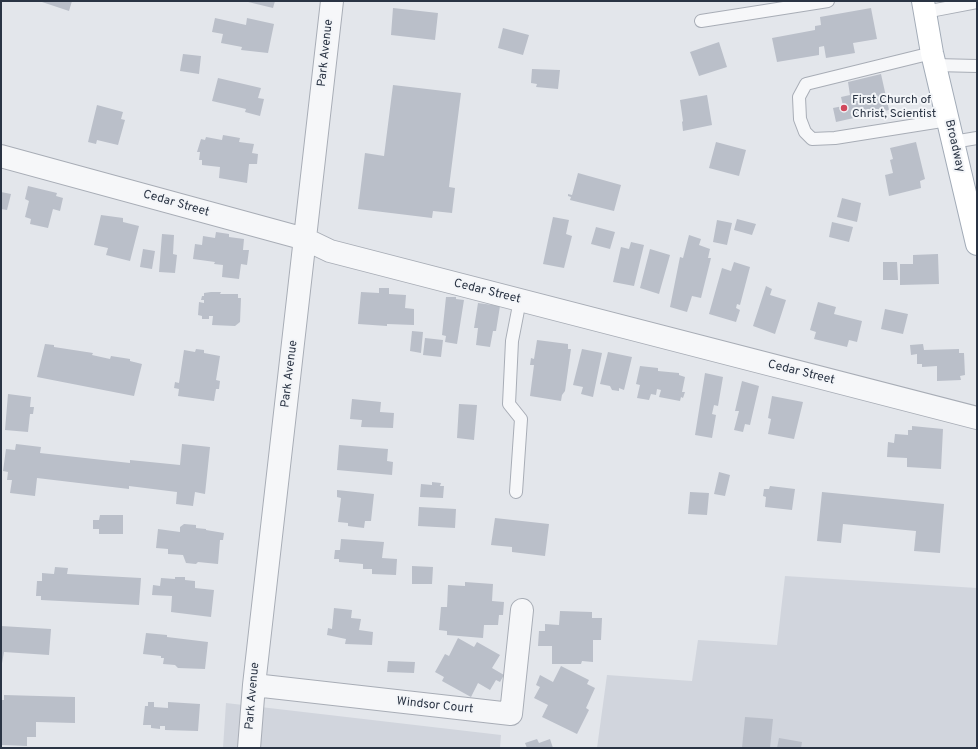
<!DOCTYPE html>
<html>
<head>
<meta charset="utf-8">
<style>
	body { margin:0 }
	#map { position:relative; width:978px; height:749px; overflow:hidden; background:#e3e6eb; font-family:Overpass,sans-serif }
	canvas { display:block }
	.frame { position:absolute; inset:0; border:2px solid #2a3444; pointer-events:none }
</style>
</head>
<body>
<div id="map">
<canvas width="978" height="749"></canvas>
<div class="frame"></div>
</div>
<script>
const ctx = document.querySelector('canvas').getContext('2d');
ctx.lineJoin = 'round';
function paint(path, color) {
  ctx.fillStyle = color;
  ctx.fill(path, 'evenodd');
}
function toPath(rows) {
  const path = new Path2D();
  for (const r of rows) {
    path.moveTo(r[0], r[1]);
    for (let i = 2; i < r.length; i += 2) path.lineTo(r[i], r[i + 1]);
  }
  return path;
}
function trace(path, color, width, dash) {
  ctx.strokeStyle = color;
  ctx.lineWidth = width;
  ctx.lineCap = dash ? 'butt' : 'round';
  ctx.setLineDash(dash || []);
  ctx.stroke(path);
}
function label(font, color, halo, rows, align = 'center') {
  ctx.font = font + ' Overpass,sans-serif';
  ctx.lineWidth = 4;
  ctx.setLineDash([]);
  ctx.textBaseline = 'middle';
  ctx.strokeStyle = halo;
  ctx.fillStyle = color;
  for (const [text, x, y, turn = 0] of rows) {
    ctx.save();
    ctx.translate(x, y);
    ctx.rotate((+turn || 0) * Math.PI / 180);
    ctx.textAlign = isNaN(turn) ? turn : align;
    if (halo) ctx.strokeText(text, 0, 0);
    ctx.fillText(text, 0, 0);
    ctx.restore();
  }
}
paint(toPath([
	[785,576,977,588,977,748,597,748,607,675,692,681,698,640,777,645],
	[226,703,501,735,500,748,223,748]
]), '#d1d5dd');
paint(toPath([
	[39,1,72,1,69,11],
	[244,1,275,1,273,8],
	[393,8,438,13,435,40,391,35],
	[871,8,877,39,853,43,855,53,826,58,824,46,819,47,819,55,777,62,772,38,815,30,815,26,821,25,820,17],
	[215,18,246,25,247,18,274,24,268,53,241,50,242,47,221,43,223,34,212,32],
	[503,28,529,35,523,55,498,48],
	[719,42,727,67,699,76,690,52],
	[183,54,201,56,199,74,180,71],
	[532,69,560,70,558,89,536,87,537,84,531,83],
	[881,74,889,110,836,122,833,108,843,106,841,97,850,95,848,82],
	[218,78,261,88,258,98,264,99,260,116,245,112,246,109,212,101],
	[393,85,461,93,449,187,455,188,452,213,433,211,432,218,358,209,365,153,384,156],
	[707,95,712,125,683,131,682,122,683,121,680,100],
	[97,105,123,112,121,119,125,120,118,145,97,140,96,144,88,142],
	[223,135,240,138,239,142,254,144,252,153,258,154,257,164,249,164,247,183,219,178,220,167,202,165,202,160,199,160,200,152,197,152,201,139,205,140,206,137,222,140],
	[716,142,746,150,739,176,709,168],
	[916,142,925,179,920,181,921,188,889,196,885,175,893,173,890,160,893,159,890,148],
	[578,173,621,185,614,211,570,200,571,197,568,196,568,194,572,195],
	[28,186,57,193,56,196,63,198,60,211,53,209,48,228,30,224,31,219,25,217,29,201,25,199],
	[1,192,11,194,7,210,1,209],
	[842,198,861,203,857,222,837,217],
	[101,215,123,218,123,222,139,226,130,261,106,255,108,248,94,245],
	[553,217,569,220,566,234,572,236,564,268,543,264],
	[737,219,756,224,752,235,734,230],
	[717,220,732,223,727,245,713,242],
	[832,222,853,227,849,242,829,237],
	[596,227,615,232,610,249,591,244],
	[216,232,229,234,229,237,244,239,243,250,249,250,247,265,241,264,239,279,222,277,223,265,214,264,215,262,193,259,195,244,202,245,203,236,215,238],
	[162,234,174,235,173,254,177,255,175,273,159,272],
	[689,235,701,239,699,245,710,249,708,258,711,258,701,298,692,296,687,312,670,307,680,257,683,258],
	[631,242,644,245,634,286,613,282,621,247,629,249],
	[143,249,155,251,152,269,140,267],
	[650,249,670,255,659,294,640,288],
	[938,254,939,284,900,285,900,264,913,264,913,255],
	[734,262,750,267,740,305,737,304,736,308,740,310,736,322,709,314,722,268,731,271],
	[883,262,897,262,898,280,883,280],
	[766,286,772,289,770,295,786,300,775,334,753,326],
	[379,288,389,288,389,294,406,295,405,308,414,309,414,325,387,324,387,326,358,324,361,292,379,293],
	[211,292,221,292,220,294,238,294,238,298,241,298,240,322,235,326,212,325,213,316,209,316,209,319,202,319,202,316,198,315,199,302,204,303,204,300,201,300,202,296,204,296,204,293],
	[446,297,456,297,456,299,464,300,457,344,445,342,446,336,442,335],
	[818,302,836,307,834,314,862,321,857,342,849,340,847,347,814,339,816,332,810,330],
	[478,303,500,306,496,331,493,331,490,347,476,345,478,328,474,328],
	[885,309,908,314,903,334,881,329],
	[412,331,423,332,421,353,410,351],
	[425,338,443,340,441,357,423,355],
	[537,340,568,344,568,349,571,349,565,391,562,395,561,401,530,396,534,365,530,365,531,358,534,359],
	[45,344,54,345,54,347,93,353,92,355,110,359,111,356,130,359,130,361,142,364,134,396,37,377],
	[923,344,924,350,959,349,959,353,964,353,965,375,960,376,961,380,937,381,937,366,922,367,922,364,917,364,917,354,911,355,910,345],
	[196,349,204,350,204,353,220,356,216,380,220,381,219,389,216,389,214,401,178,396,179,389,174,388,175,382,179,383,184,350,195,352],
	[582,349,602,353,593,397,581,394,583,387,573,385],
	[608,352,632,357,624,390,619,388,619,391,612,390,610,386,600,384],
	[640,366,658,368,658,371,679,373,679,375,685,377,682,392,685,392,683,398,681,397,680,401,659,397,661,390,657,389,656,395,651,394,649,400,637,398,640,385,636,384],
	[705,373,723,377,718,406,714,405,712,414,716,415,712,438,695,435],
	[742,381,759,386,750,425,745,424,743,432,734,430,739,411,735,411],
	[8,394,31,397,30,407,34,407,33,414,30,414,28,432,5,430],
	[772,396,803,402,794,439,768,434,771,419,768,418],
	[352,399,381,402,380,412,394,413,393,428,361,427,362,420,350,419],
	[459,404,477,405,474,440,457,438],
	[912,426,943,429,941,469,907,467,907,458,887,457,888,442,894,443,895,434,908,435,908,430,912,430],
	[16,444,41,447,40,453,130,463,130,460,180,465,182,444,210,447,205,494,195,492,193,506,176,504,177,492,129,486,129,489,37,478,35,496,10,493,12,480,7,480,8,472,3,471,6,449,15,450],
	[339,445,388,449,387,461,393,462,392,475,337,470],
	[719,472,730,475,725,496,714,494],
	[432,482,441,483,440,486,444,486,443,498,420,497,421,484,432,485],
	[770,486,795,489,792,510,765,507,766,497,763,496,764,489,769,489],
	[337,490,374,494,371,521,365,521,364,528,348,526,348,523,338,522,341,498,337,497],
	[690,492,709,493,707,515,688,514],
	[822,492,944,504,940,553,914,551,916,531,843,524,841,543,817,541],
	[419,507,456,509,455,528,418,526],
	[100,515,123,515,123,534,99,534,99,529,93,529,93,520,99,520],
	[495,518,549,524,545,556,512,552,512,547,491,545],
	[184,524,196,525,196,528,206,529,206,530,224,533,223,540,220,540,218,564,198,562,196,564,186,563,183,555,168,554,168,549,156,548,158,529,180,532,180,527],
	[341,539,384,542,382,558,397,559,396,575,372,574,372,569,363,569,363,564,339,562,339,559,334,559,335,550,340,550],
	[412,566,433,567,432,584,412,584],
	[55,567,68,568,67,574,141,578,139,605,41,600,41,596,36,596,37,581,42,581,42,573,54,574],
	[175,577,185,577,185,580,195,581,195,588,214,590,211,617,171,612,172,596,152,595,153,585,160,586,161,578,175,579],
	[465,582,493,584,492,601,504,602,503,615,499,615,498,625,484,625,483,638,447,635,447,631,439,630,441,607,447,607,448,585,465,586],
	[334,608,352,610,351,618,361,619,359,630,373,632,372,645,345,644,346,639,327,635,328,628,332,629],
	[560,611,592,612,592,618,602,618,601,640,593,640,593,662,582,661,581,664,552,664,552,646,538,646,539,631,545,631,545,624,559,625],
	[1,626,51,629,49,655,4,652,1,669],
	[146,633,167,635,167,637,208,642,205,669,178,668,175,665,163,664,164,658,161,658,161,656,143,654],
	[458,638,474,647,477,642,500,655,492,668,504,675,500,682,496,680,490,690,478,683,471,697,442,681,444,677,435,672,445,654,449,656],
	[388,661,415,662,414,673,387,672],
	[561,666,589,680,587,684,595,688,586,708,589,710,577,734,542,717,548,705,534,698,540,687,536,685,540,675,553,682],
	[4,695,75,697,75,723,36,722,36,737,27,737,27,746,2,745,1,700,4,700],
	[148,702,154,702,154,707,168,708,168,702,200,704,198,731,165,730,165,726,160,726,160,729,151,728,151,725,143,725,145,706,148,706],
	[745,717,773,719,770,748,742,748],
	[779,738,802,742,801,748,777,748],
	[537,739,539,743,550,739,553,748,527,748,525,743]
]), '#babfc9');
const service = toPath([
	[925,12,977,2],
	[701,21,828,1],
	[932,53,806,84,799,97,800,119,805,132,812,139,835,138,948,120],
	[935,65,977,66],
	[953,142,977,138],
	[516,492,521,419,509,404,512,341,520,300]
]);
const minor = toPath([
	[1,156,305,239,330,251,977,418],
	[254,685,511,714,522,610],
	[249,748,254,685,332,1]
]);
const primary = toPath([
	[923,1,932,53,977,244]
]);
trace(service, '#a8adb6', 14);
trace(minor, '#a8adb6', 24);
trace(primary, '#a2abb7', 24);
trace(service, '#f6f7f9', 12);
trace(minor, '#f6f7f9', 22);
trace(primary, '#fff', 22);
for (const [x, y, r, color] of [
	[844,108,4,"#d1485c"]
]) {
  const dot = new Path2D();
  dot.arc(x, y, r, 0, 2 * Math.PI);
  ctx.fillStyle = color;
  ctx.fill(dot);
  trace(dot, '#f3f5f8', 1.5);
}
label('12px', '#2a3444', '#f3f5f8', [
	["Park Avenue",326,53,-84],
	["Broadway",954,146,77],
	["Cedar Street",176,204,16],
	["Cedar Street",487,292,14],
	["Cedar Street",801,373,14],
	["Park Avenue",290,374,-83],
	["Park Avenue",253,696,-85],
	["Windsor Court",435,706,6]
]);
label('12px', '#2a3444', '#f3f5f8', [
	["First Church of",852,101],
	["Christ, Scientist",852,115]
], 'left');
</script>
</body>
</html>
